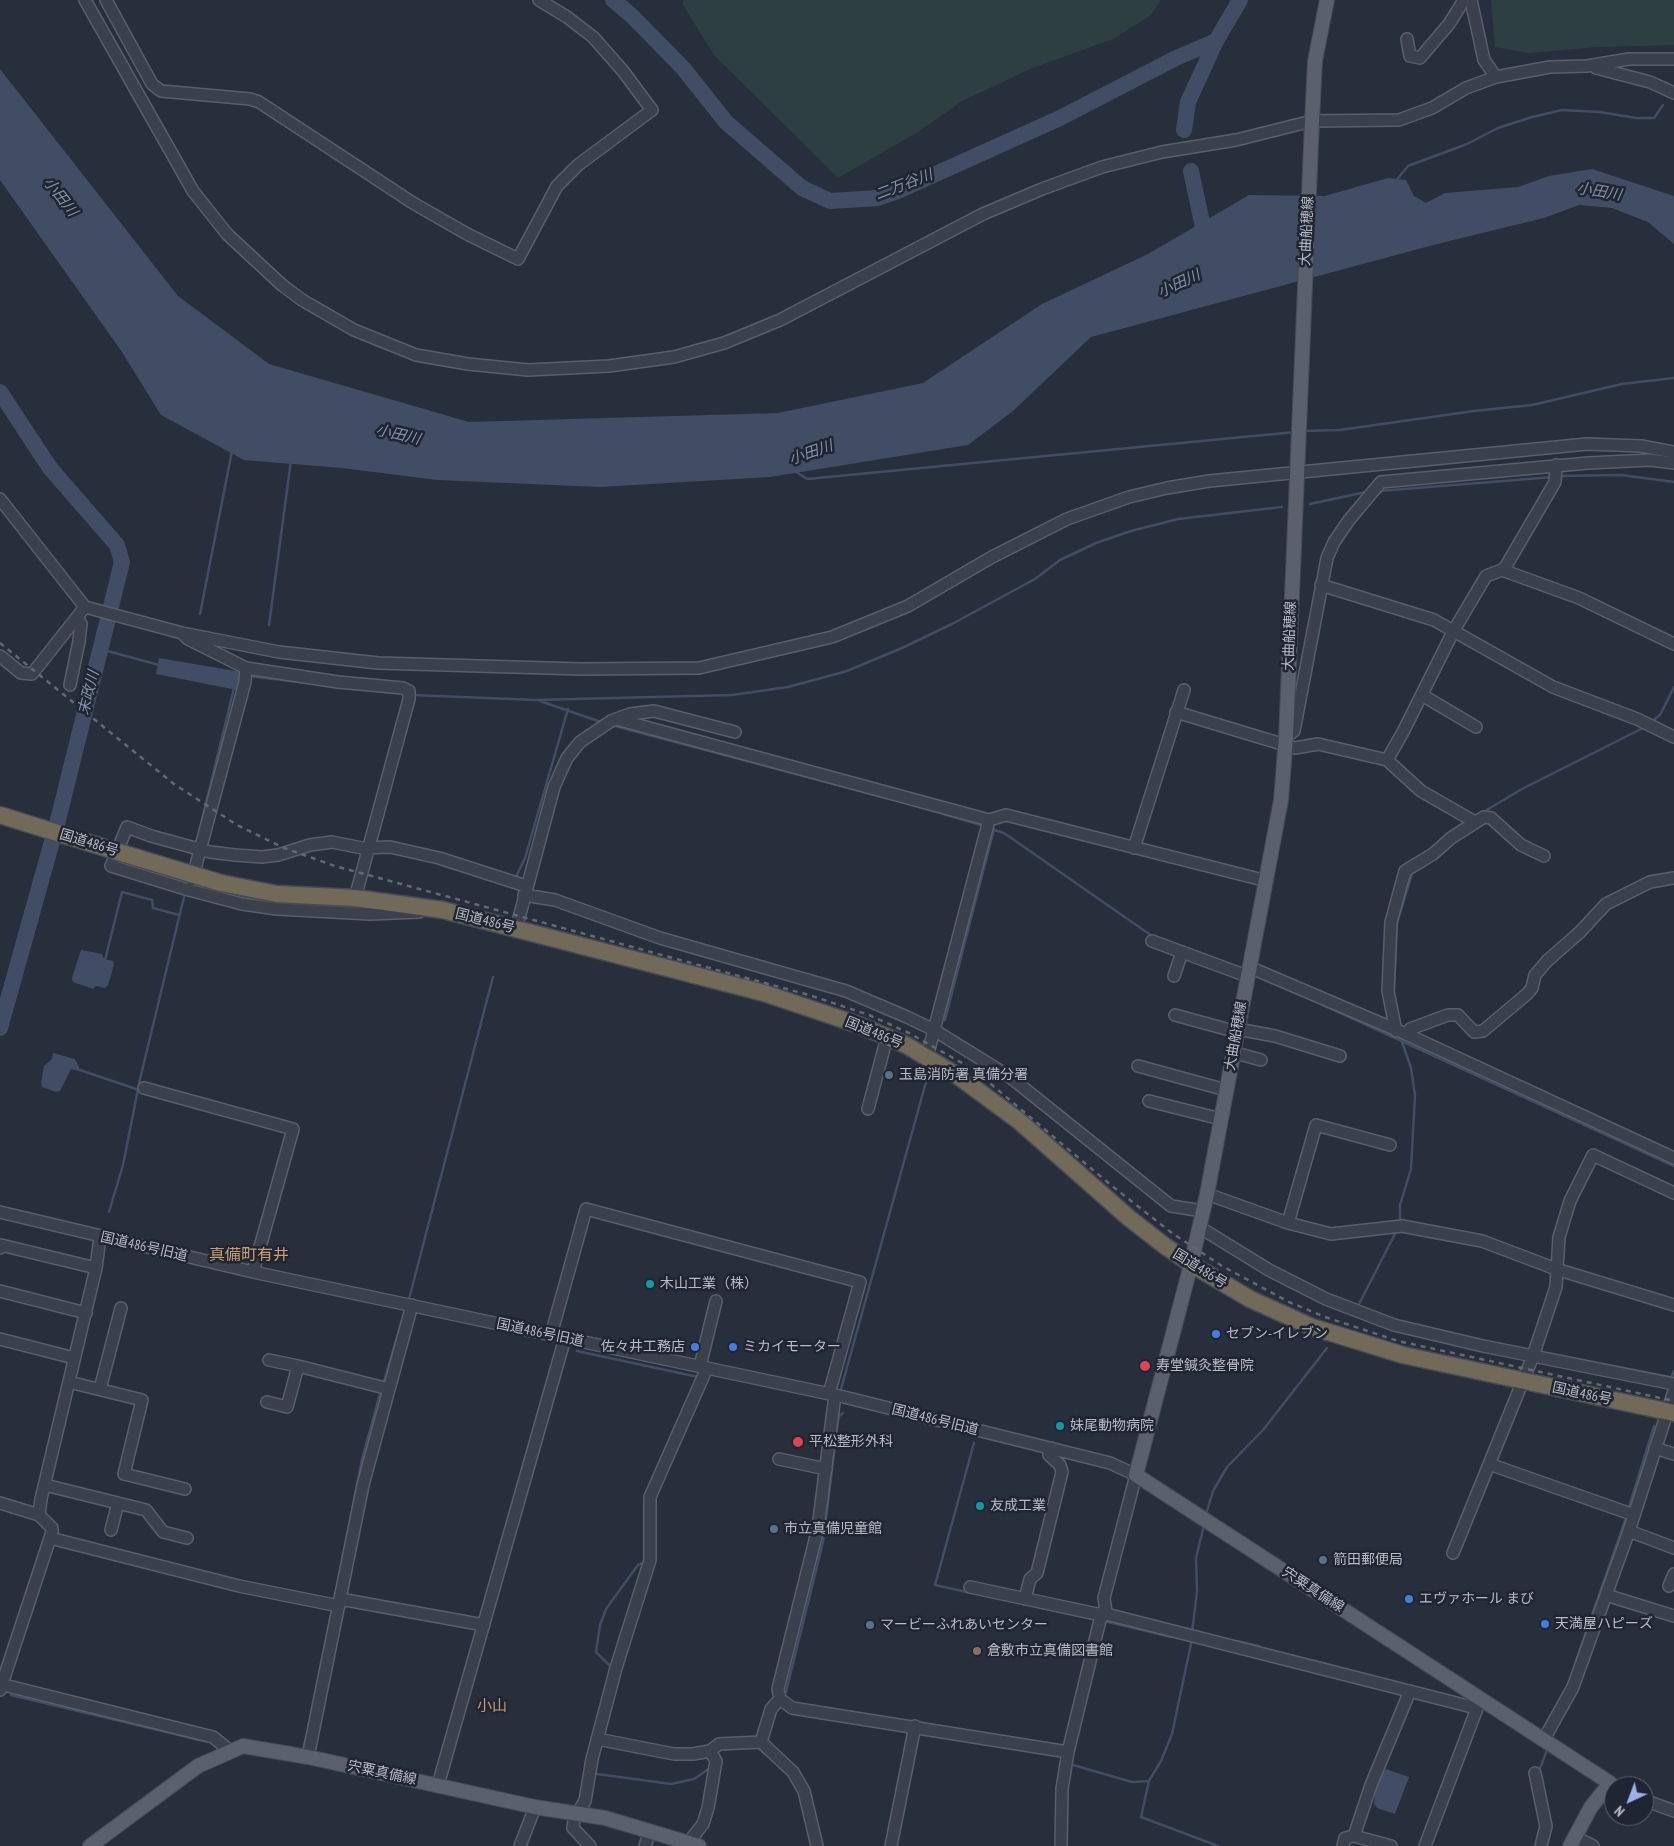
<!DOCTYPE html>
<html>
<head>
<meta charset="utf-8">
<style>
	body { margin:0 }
	#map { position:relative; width:1674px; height:1846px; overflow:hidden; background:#282f3c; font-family:"PT Sans Narrow",sans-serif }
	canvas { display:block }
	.north { position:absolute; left:1604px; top:1776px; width:50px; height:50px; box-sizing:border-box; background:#202631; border:1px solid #5c626d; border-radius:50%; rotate:223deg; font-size:14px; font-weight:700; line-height:20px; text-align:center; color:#b7bcc7 }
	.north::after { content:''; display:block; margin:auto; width:18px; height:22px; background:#99b2eb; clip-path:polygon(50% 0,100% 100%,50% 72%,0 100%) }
</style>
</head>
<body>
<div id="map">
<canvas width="1674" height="1846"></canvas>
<div class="north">N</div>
</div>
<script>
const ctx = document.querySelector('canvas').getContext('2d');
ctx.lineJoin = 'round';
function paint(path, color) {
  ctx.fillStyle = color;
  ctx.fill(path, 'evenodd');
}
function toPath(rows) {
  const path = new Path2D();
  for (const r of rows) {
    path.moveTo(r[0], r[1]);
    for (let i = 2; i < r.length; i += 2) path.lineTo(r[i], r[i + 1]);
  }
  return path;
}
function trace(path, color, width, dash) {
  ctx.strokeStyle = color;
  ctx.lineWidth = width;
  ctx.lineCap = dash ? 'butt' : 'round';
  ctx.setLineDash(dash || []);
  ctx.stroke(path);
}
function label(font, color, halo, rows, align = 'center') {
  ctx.font = font + ' "PT Sans Narrow","Noto Sans JP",sans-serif';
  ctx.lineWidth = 5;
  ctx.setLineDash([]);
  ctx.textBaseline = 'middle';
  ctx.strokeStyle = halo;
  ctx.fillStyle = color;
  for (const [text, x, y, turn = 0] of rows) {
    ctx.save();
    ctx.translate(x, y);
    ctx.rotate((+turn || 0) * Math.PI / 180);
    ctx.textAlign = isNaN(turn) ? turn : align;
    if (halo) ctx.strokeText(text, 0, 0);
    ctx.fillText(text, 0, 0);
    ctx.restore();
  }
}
paint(toPath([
	[683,0,1161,0,1151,15,1113,39,1030,69,962,101,918,132,838,178,714,55,683,5],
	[1491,0,1674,0,1674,45,1597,47,1528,53,1495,47]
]), '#2e3f41');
paint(toPath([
	[0,69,178,296,269,364,469,422,778,413,923,383,1042,304,1148,254,1249,195,1325,196,1388,178,1406,180,1414,196,1426,203,1445,193,1518,187,1549,176,1592,169,1674,196,1674,244,1648,222,1612,208,1579,205,1544,218,1437,244,1091,337,1013,411,968,445,770,477,600,487,437,480,342,468,244,460,161,415,122,352,0,180],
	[159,658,241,672,237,690,156,674],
	[81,950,102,954,104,959,113,961,114,965,108,985,105,988,96,986,93,989,73,982,72,978],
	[53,1053,75,1059,79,1067,79,1071,71,1069,60,1091,56,1092,42,1087,41,1083,44,1066,52,1059],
	[1386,1769,1409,1777,1395,1814,1377,1808,1374,1804,1377,1779]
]), '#414d64');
trace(toPath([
	[1395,182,1408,166,1467,144,1498,128,1532,117,1562,110,1600,112,1636,118,1654,118,1663,105],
	[1303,431,1340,430,1474,411,1532,405,1622,384,1674,378],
	[795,471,807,479,1295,432],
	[1558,476,1621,475,1674,482],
	[1379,491,1553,477],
	[1310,504,1366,492],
	[200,614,232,451],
	[269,625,291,460],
	[100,649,159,665],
	[248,676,404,694],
	[412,695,536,700,732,695,788,687,847,671,902,648,952,624,1035,579,1060,560,1096,543,1131,531,1178,519,1282,507],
	[540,701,601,722],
	[1651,722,1660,715,1674,687],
	[611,725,879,796],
	[913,805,984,826],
	[1480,814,1522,789,1645,727],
	[200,828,234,688],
	[1456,828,1466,821],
	[991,829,1004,833,1152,936],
	[1425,853,1436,844],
	[515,879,525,858,568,709],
	[105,960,122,892,152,900,153,908,179,915],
	[1394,991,1397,923,1413,871],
	[1321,1004,1674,1166],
	[945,1020,994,829],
	[77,1069,139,1090],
	[109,1212,123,1165,140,1079,184,897],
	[1400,1222,1400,1205,1411,1169,1415,1095,1411,1068,1402,1042],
	[409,1299,493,977],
	[1359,1304,1397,1230],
	[577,1351,698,1377],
	[1672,1376,1674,1371],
	[383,1385,402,1320],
	[841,1389,926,1082],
	[839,1416,843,1413],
	[1628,1510,1654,1426],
	[1207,1511,1213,1491,1227,1467,1263,1430,1327,1348],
	[343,1558,362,1459,381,1390],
	[971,1593,935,1585,974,1443],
	[991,1597,1092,1619],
	[1108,1622,1172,1637],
	[1192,1633,1197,1591,1196,1558,1204,1525],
	[1236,1641,1259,1646],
	[1311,1660,1334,1666],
	[1576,1661,1627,1515],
	[611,1667,596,1652,600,1625,606,1609,638,1565,645,1562],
	[786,1692,823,1542,839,1413],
	[11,1695,208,1742],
	[756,1746,765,1754],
	[303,1750,306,1737],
	[1073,1765,1132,1782,1149,1781,1161,1761,1172,1734,1192,1639],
	[1539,1771,1547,1750],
	[597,1774,671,1784,694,1779,710,1768],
	[1149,1781,1141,1817,1218,1846]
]), '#414d64', 2.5);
trace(toPath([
	[613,0,632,16,683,68,726,122,802,188,830,201,878,198,898,191,1060,118,1176,58,1216,41],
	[1184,130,1188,102,1216,41,1240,0],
	[1191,171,1207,246],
	[0,392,50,468,117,545,122,562,58,820,0,1028]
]), '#414d64', 16);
const minor = toPath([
	[85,0,193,191,227,234,282,285,302,300,354,330,416,355,468,364,528,370,609,366,674,357,724,343,780,320,983,214,1042,189,1102,167,1162,152,1236,140,1312,121,1399,120,1432,108,1466,88,1496,77,1550,67,1587,66,1629,59,1674,59],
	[106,0,152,84,161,91,250,99,259,102,413,203,467,234,518,259,557,186,578,165,652,110,623,71,593,37,567,17,539,0],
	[1471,0,1484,60,1496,77],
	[1407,39,1410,56,1420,58,1449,24,1464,0],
	[1596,68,1650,82,1674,93],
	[0,499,85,607,182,633,279,652,378,663,581,669,699,668,832,637,908,606,992,557,1067,519,1129,497,1167,488,1209,481,1587,444,1641,446,1674,452],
	[1502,570,1579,598,1674,644],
	[1321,585,1434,620,1553,687,1637,719,1674,737],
	[183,634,188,639,246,668,338,682,403,688,409,691,409,699,355,898],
	[0,656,21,673,32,674,85,607],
	[70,685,79,641,81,624,78,618],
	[1422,695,1476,727],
	[1176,712,1295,748,1318,744,1387,760,1403,732,1454,630,1486,576,1502,570,1506,566,1555,482,1556,465],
	[616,719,989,820,1006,815,1267,881],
	[1286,737,1294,731,1327,558,1334,542,1349,520,1381,482,1588,463,1650,460,1674,463],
	[1387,760,1421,791,1475,822],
	[1134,848,1184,690],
	[192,880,245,682,246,668],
	[524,895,555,900,660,938,846,991,907,1017,934,1030,1010,1077,1171,1206,1203,1211],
	[419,912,370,914,277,909,242,904,189,890,111,866,127,827,151,836,210,852,235,855,262,857,278,855,310,845,332,842,362,848,390,847,439,858,526,886],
	[516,929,554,787,567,758,580,742,611,721,630,714,654,711,735,732],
	[1152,941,1247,976],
	[1249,967,1406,1034,1410,1029,1448,1015,1458,1015,1474,1032,1483,1031,1527,994,1532,988,1535,975,1547,961,1580,932,1606,904,1650,882,1674,878],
	[1174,976,1182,952],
	[1175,1015,1237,1032],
	[1237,1029,1275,1036,1340,1056],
	[1396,1031,1388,991,1391,922,1405,871,1433,854,1451,838,1484,817,1491,818,1521,845,1544,856],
	[1406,1034,1674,1158],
	[1232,1052,1261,1060],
	[927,1057,989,820],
	[1138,1066,1226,1090],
	[144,1088,293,1129,253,1272],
	[1149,1101,1221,1119],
	[868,1109,887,1037],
	[1207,1194,1288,1223,1331,1234,1402,1226,1482,1241,1556,1269,1674,1305],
	[0,1212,253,1272,844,1397,1110,1463,1136,1475,1104,1598,1106,1612,1110,1615,1476,1708],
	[1288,1223,1316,1125,1390,1145],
	[1199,1227,1269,1270,1326,1299,1394,1325,1483,1346,1674,1384],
	[0,1248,1,1245,96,1268],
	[0,1291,86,1313],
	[551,1335,586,1209,860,1282,829,1394],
	[0,1339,74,1358],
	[298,1366,389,1389],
	[700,1366,716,1301],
	[69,1382,142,1400,124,1474,185,1489],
	[100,1389,121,1308],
	[835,1395,818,1528,778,1689,780,1699,792,1708,1068,1752],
	[267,1402,287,1407,298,1366,269,1360],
	[1655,1448,1674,1454],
	[779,1459,826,1469],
	[1489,1464,1634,1515],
	[45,1485,146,1510,163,1532,187,1538],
	[0,1503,39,1515],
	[111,1530,118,1503],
	[1629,1531,1674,1548],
	[50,1538,239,1586,339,1606],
	[1453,1553,1533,1356,1556,1287,1559,1237,1570,1201,1593,1155,1674,1193],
	[1669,1586,1674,1574],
	[970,1587,1097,1614,1106,1612],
	[1606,1595,1674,1616],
	[340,1599,484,1625],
	[1025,1599,1030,1579,1037,1573,1062,1472,1060,1465,1049,1455,1051,1448],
	[0,1684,213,1737,229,1750],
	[0,1690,52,1532,52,1528,39,1515,41,1499,96,1268,100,1237],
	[597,1739,674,1754,693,1754,710,1751,719,1744,761,1742,793,1772,804,1791,817,1846],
	[1544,1739,1573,1687,1629,1531,1674,1391],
	[761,1742,771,1709,780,1699],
	[308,1757,363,1485,412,1305],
	[1535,1773,1546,1826,1541,1846],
	[438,1785,565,1338],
	[1644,1800,1674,1811],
	[575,1812,573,1828,590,1846],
	[578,1812,585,1801,592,1759,616,1668,650,1560,650,1497,707,1368],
	[1354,1836,1371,1785,1410,1691],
	[1575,1837,1593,1846],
	[688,1843,703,1824,708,1808,716,1761,710,1751],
	[520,1846,535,1807],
	[645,1846,650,1831],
	[891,1846,915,1726],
	[1061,1846,1062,1789,1068,1752,1100,1620,1106,1612],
	[1343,1846,1345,1838,1354,1836,1391,1846],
	[1425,1846,1479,1703]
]);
const major = toPath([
	[1327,0,1315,61,1312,121,1286,737,1281,800,1207,1194,1191,1264,1136,1475,1610,1783,1591,1807,1570,1846],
	[90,1846,198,1766,243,1746,308,1757,535,1807,605,1818,699,1846]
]);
const highway = toPath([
	[0,815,112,850],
	[221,883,277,894,355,898,443,910,764,993,859,1025,906,1045,958,1076,1019,1121,1129,1218,1165,1246,1191,1264,1250,1299,1312,1327,1403,1355,1674,1413]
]);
trace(minor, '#595f6a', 14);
trace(major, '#444a55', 16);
trace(highway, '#464c57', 19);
trace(minor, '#3b414c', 11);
trace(major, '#5a606c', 14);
trace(highway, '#716a59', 16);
trace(toPath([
	[0,643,174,784,237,825,284,848,335,866,809,995,869,1015,909,1033,962,1063,992,1085,1112,1186,1172,1233,1222,1266,1289,1302,1325,1317,1398,1341,1674,1401]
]), '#626875', 2.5, [5, 5]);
const highwayBridge = toPath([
	[112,850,221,883]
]);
trace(highwayBridge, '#464c57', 19, []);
trace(highwayBridge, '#716a59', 16);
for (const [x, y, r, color] of [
	[889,1075,5,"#5c6f8a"],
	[650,1284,5,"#0f9aa8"],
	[1216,1334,5,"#3f7fe0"],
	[695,1347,5,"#3f7fe0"],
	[733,1347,5,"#3f7fe0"],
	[1145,1366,6,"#e0444e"],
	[1060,1426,5,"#0f9aa8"],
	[798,1442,6,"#e0444e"],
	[980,1506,5,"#0f9aa8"],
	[774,1529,5,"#5c6f8a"],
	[1323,1560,5,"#5c6f8a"],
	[1409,1599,5,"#3f7fe0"],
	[1545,1624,5,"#3f7fe0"],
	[870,1625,5,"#5c6f8a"],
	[977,1651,5,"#8d6e63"]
]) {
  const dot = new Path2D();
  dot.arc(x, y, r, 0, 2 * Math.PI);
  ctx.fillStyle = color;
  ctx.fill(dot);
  trace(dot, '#202631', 2);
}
label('14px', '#b7bcc7', '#202631', [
	["大曲船穂線",1307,231,-87],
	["大曲船穂線",1290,636,-88],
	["国道486号",89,843,17],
	["国道486号",485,921,14],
	["国道486号",874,1033,22],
	["大曲船穂線",1236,1036,-80],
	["国道486号旧道",144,1247,13],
	["国道486号",1200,1269,32],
	["国道486号旧道",540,1333,12],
	["国道486号",1582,1394,12],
	["国道486号旧道",935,1420,14],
	["宍粟真備線",1313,1590,33],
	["宍粟真備線",382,1773,12]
]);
label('14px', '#b7bcc7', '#202631', [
	["玉島消防署 真備分署",899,1075],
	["木山工業（株）",660,1284],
	["セブン-イレブン",1226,1334],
	["佐々井工務店",685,1347,"right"],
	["ミカイモーター",743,1347],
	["寿堂鍼灸整骨院",1156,1366],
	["妹尾動物病院",1070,1426],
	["平松整形外科",809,1442],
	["友成工業",990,1506],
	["市立真備児童館",784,1529],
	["箭田郵便局",1333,1560],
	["エヴァホール まび",1419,1599],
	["天満屋ハピーズ",1555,1624],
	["マービーふれあいセンター",880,1625],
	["倉敷市立真備図書館",987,1651]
], 'left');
label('italic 15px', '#8391aa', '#202631', [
	["二万谷川",904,185,-21],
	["小田川",1599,192,9],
	["小田川",60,197,52],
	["小田川",1179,284,-25],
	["小田川",398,435,13],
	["小田川",811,453,-19],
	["末政川",89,693,-76]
]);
label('15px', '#c79e72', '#202631', [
	["小山",492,1707]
]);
label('16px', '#c79e72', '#202631', [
	["真備町有井",249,1255]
]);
</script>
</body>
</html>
